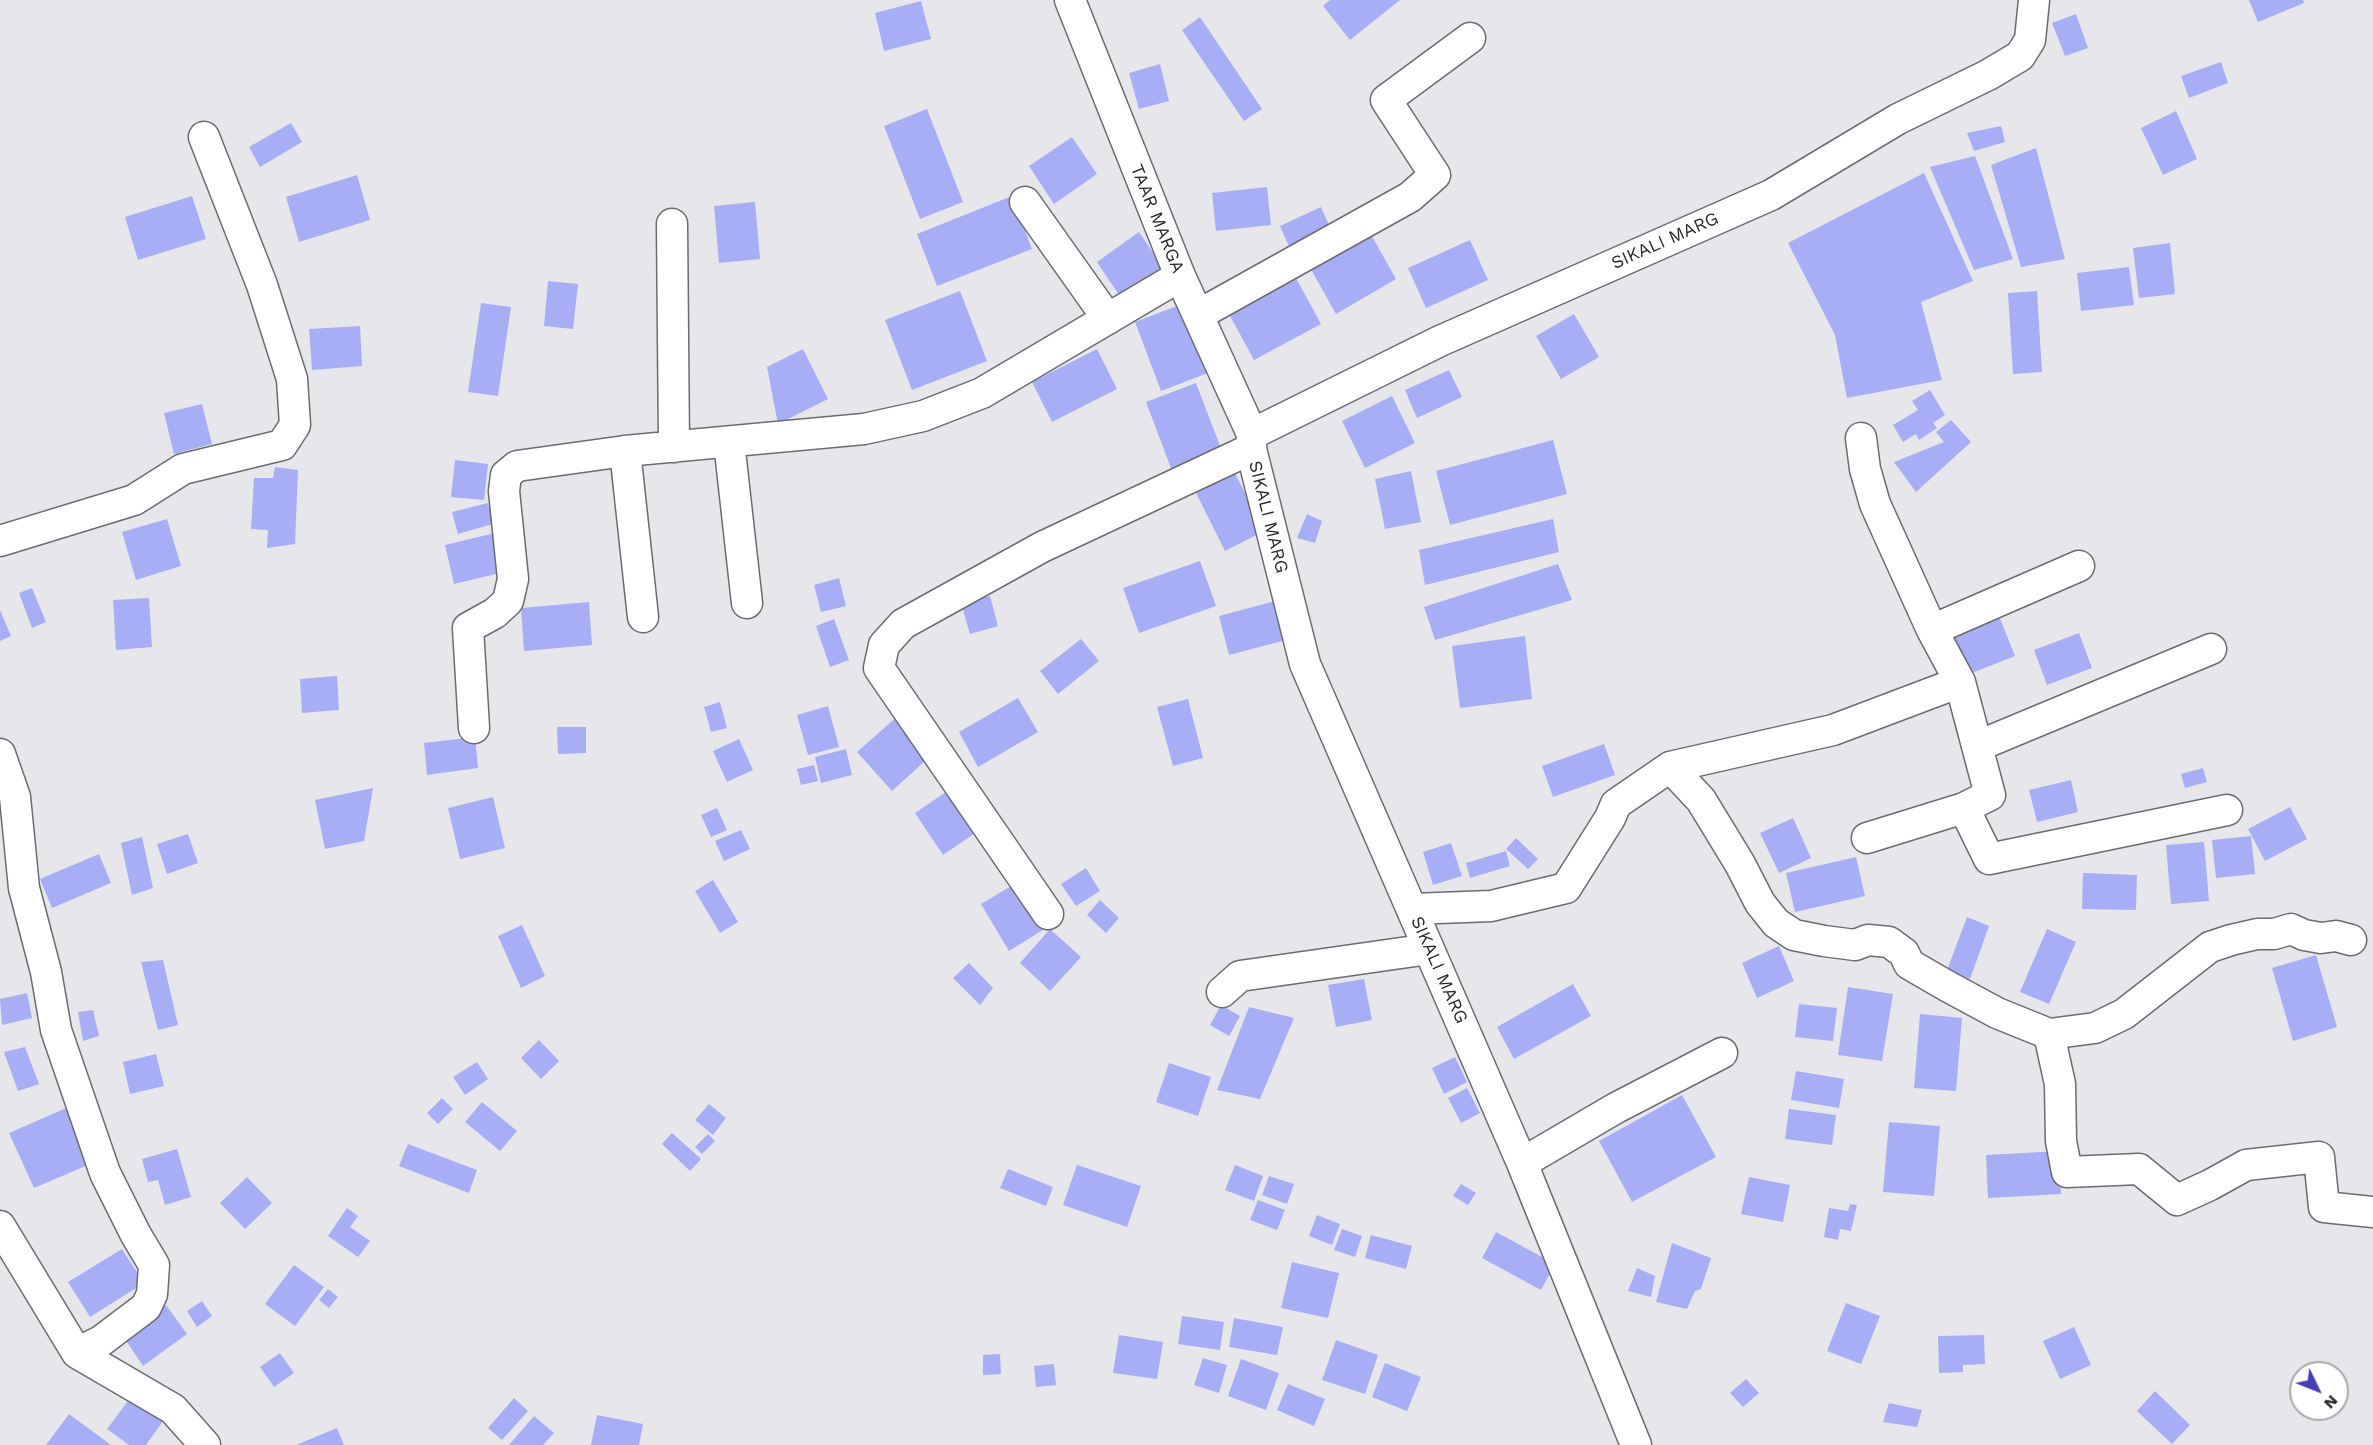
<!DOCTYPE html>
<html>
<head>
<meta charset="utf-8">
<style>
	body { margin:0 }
	#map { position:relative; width:2373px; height:1445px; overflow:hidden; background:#e7e7eb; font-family:"Work Sans",sans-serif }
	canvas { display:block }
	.north { position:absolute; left:2289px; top:1361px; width:60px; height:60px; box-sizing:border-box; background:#fff; border:2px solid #a9a9a9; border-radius:50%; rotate:133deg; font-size:16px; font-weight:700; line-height:24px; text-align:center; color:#272729 }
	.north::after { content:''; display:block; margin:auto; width:21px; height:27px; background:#473fb5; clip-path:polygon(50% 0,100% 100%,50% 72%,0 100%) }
</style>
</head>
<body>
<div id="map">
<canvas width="2373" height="1445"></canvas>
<div class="north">N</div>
</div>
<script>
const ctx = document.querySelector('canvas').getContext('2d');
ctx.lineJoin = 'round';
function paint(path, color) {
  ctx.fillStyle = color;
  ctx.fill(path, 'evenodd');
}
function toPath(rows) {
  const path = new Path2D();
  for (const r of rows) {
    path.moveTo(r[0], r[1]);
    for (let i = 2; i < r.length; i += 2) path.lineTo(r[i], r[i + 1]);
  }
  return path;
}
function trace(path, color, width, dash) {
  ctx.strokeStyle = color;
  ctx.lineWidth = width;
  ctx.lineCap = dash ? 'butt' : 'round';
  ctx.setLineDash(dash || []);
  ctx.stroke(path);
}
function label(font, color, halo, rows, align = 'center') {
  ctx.font = font + ' "Work Sans",sans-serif';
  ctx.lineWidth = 4.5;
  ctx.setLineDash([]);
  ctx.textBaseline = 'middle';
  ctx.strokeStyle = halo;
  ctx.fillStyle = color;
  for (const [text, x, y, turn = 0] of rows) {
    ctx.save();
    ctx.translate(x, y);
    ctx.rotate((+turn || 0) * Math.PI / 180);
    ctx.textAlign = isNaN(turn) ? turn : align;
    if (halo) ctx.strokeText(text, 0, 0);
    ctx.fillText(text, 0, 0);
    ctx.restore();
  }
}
paint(toPath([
	[1330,0,1400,0,1350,40,1323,6],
	[2249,0,2303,0,2304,3,2258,22],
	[921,1,931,39,884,51,875,13],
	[2076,14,2088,48,2065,56,2052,23],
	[1200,17,1262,109,1244,121,1182,30],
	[2221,62,2228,83,2189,98,2181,76],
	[1160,64,1169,101,1139,109,1129,73],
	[927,109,963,202,920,219,884,126],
	[2176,111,2197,159,2163,175,2141,128],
	[291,123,302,142,260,167,249,147],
	[2001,126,2005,142,1974,151,1967,133],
	[1072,137,1097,174,1054,204,1029,166],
	[2036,148,2065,259,2021,267,1991,165],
	[1975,156,2013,259,1974,270,1930,167],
	[1924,173,1973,281,1921,302,1942,380,1847,398,1835,335,1788,243],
	[357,175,370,220,299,242,286,197],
	[1267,187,1271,225,1216,231,1212,193],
	[192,196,206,239,138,260,125,217],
	[1012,196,1032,249,937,286,917,234],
	[755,202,760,259,719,263,714,206],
	[1321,207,1331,230,1290,249,1280,226],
	[1369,231,1396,279,1336,314,1308,264],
	[1139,232,1166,272,1123,301,1097,262],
	[1470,240,1488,280,1426,308,1408,268],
	[2170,243,2175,294,2139,298,2133,248],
	[2129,267,2134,305,2081,311,2077,273],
	[1296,278,1321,324,1254,360,1229,314],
	[548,281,578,284,573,329,544,326],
	[960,291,987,361,912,390,885,320],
	[2037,291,2042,372,2013,374,2008,293],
	[481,303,511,307,498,396,468,392],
	[1182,304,1208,373,1161,391,1135,322],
	[1574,314,1599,357,1561,379,1536,336],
	[360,326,362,366,312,370,309,329],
	[803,349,828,399,778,424,767,367],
	[1097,349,1117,389,1052,422,1032,382],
	[1449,370,1462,397,1417,418,1405,390],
	[1196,383,1222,451,1172,471,1146,402],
	[1930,390,1945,415,1933,423,1937,428,1919,440,1916,434,1903,442,1893,425,1918,410,1912,401],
	[1392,396,1415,443,1365,468,1342,421],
	[202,404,212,444,174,454,164,413],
	[1951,420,1971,442,1916,492,1894,462,1944,442,1936,432],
	[1553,440,1567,494,1450,525,1436,471],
	[455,460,488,464,484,500,451,497],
	[275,467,298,470,295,544,267,548,268,530,251,529,254,478,273,478],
	[1232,467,1264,531,1225,551,1193,487],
	[1411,471,1421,522,1385,529,1375,479],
	[488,503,493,524,458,534,452,512],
	[1307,514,1322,521,1315,543,1297,538],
	[167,519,181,566,136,580,122,532],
	[1553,519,1559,552,1425,585,1419,550],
	[495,533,504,572,454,584,445,545],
	[1200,561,1216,606,1139,633,1123,588],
	[1558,564,1572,600,1435,640,1424,607],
	[839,578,846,606,821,612,814,585],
	[32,588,46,622,32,628,19,593],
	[990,596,998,626,970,634,961,603],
	[149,598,152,647,116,650,113,600],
	[1279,600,1290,639,1229,655,1219,616],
	[589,602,592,645,524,651,521,608],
	[0,610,11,636,0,641],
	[1999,616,2015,656,1967,675,1952,635],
	[834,619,849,660,830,667,816,626],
	[2079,633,2092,668,2047,685,2034,650],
	[1525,636,1532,699,1460,708,1452,646],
	[1081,639,1099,661,1058,694,1040,671],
	[337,676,339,710,302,713,300,679],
	[1018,698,1038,732,978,767,959,732],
	[1188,699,1203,758,1173,766,1157,707],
	[720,702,727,728,711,732,704,707],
	[828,706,839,747,808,755,797,715],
	[900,714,934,753,892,791,857,752],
	[557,727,586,727,586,753,558,754],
	[475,737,478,768,427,775,424,743],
	[739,739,753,770,727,782,713,751],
	[1604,744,1615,775,1553,797,1542,766],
	[846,749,852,775,821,783,815,757],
	[814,765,818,781,801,785,797,769],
	[2203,768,2207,782,2185,788,2181,774],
	[2071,780,2078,812,2037,822,2029,790],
	[373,788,364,841,325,849,315,800],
	[949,790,977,832,943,855,915,813],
	[493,797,505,848,460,859,448,808],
	[2290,807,2307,839,2265,861,2248,829],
	[717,808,727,830,711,837,701,815],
	[1793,818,1811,858,1779,873,1760,833],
	[741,830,750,849,724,861,715,841],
	[188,834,198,863,167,874,157,844],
	[2251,836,2255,874,2216,878,2212,840],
	[142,837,153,888,132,895,121,843],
	[1516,838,1538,859,1528,869,1506,849],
	[2204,842,2209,901,2171,904,2166,845],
	[1451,843,1462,876,1433,885,1423,852],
	[1506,851,1510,866,1470,878,1466,863],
	[99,854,111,883,52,908,40,879],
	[1856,857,1865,896,1795,912,1786,873],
	[1086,868,1100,891,1076,906,1061,884],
	[2083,873,2137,875,2136,910,2082,909],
	[713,880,738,922,720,933,695,891],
	[1018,882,1046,928,1009,951,981,904],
	[1100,900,1119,918,1106,933,1087,915],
	[1967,917,1989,926,1970,979,1947,970],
	[522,925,545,976,521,988,498,936],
	[1050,929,1081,957,1050,991,1020,963],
	[2047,929,2076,942,2049,1004,2020,992],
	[1779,946,1794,981,1757,998,1742,963],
	[2316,955,2337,1027,2293,1041,2272,968],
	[163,960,178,1025,158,1030,141,962],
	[969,963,993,988,980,1005,953,978],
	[1364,979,1372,1020,1336,1027,1328,985],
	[1573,984,1591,1016,1514,1059,1497,1027],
	[1848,987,1893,994,1882,1061,1838,1055],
	[27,993,32,1018,2,1025,0,999],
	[1799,1004,1837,1008,1833,1041,1795,1037],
	[1221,1005,1240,1016,1229,1036,1210,1025],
	[1249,1007,1294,1018,1260,1099,1217,1090],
	[93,1010,99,1036,83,1041,78,1012],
	[1920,1014,1962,1018,1956,1091,1914,1088],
	[539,1040,559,1061,541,1079,521,1058],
	[25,1047,39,1084,18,1091,4,1052],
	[156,1054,164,1086,130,1094,123,1062],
	[1455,1057,1467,1082,1444,1094,1432,1068],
	[477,1062,488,1079,465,1095,453,1077],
	[1169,1063,1211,1077,1198,1116,1156,1102],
	[1796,1071,1844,1079,1839,1108,1791,1100],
	[1467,1088,1480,1113,1461,1123,1448,1098],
	[1682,1095,1716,1157,1632,1202,1599,1141],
	[442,1098,453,1109,438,1124,427,1113],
	[482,1102,517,1131,500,1151,465,1122],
	[709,1104,726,1118,713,1135,695,1120],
	[71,1106,95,1162,34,1188,9,1133],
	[1789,1109,1836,1115,1832,1145,1785,1139],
	[1889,1122,1940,1126,1934,1196,1883,1192],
	[672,1133,701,1159,690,1171,662,1144],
	[708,1134,715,1141,702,1154,695,1147],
	[408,1144,477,1170,469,1193,399,1166],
	[177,1149,191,1197,165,1205,158,1180,148,1182,142,1159],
	[2059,1151,2061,1194,1988,1198,1986,1155],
	[1077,1165,1141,1186,1127,1227,1063,1205],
	[1235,1165,1263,1176,1254,1201,1225,1190],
	[1008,1169,1053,1187,1046,1206,1000,1188],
	[1269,1176,1294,1184,1287,1204,1262,1195],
	[247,1177,272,1203,245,1229,220,1203],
	[1749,1177,1790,1185,1783,1222,1741,1214],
	[1461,1184,1476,1193,1468,1205,1453,1196],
	[1258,1200,1285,1210,1277,1230,1250,1220],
	[1850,1204,1857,1205,1851,1231,1840,1229,1838,1240,1824,1237,1829,1208,1848,1211],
	[347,1208,358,1216,350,1227,370,1241,358,1257,328,1236],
	[1317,1215,1340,1224,1332,1245,1309,1236],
	[1342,1229,1362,1236,1355,1257,1334,1250],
	[1496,1232,1555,1264,1541,1290,1482,1258],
	[1371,1235,1412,1246,1406,1269,1365,1258],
	[1672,1243,1711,1258,1701,1289,1695,1291,1687,1309,1656,1302],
	[122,1249,144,1283,90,1317,68,1282],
	[1292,1262,1339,1273,1328,1318,1281,1308],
	[294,1265,324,1287,295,1326,265,1304],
	[1637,1268,1655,1276,1651,1297,1628,1291],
	[328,1289,338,1297,329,1308,319,1300],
	[202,1301,212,1316,197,1327,187,1311],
	[1846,1303,1880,1316,1861,1364,1827,1351],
	[166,1305,187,1334,143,1366,123,1336],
	[1182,1316,1224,1322,1220,1350,1178,1344],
	[1234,1318,1283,1327,1277,1355,1229,1347],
	[2074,1327,2091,1365,2060,1379,2043,1341],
	[1119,1335,1163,1342,1157,1379,1113,1373],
	[1984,1335,1985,1364,1963,1365,1963,1372,1939,1373,1938,1336],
	[1336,1340,1378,1355,1365,1394,1322,1380],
	[280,1353,294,1373,274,1387,260,1367],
	[1000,1354,1001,1374,983,1375,983,1355],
	[1203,1358,1227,1365,1219,1393,1194,1385],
	[1241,1359,1279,1373,1266,1410,1228,1396],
	[1385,1363,1421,1377,1407,1411,1372,1397],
	[1054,1364,1056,1385,1036,1387,1034,1366],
	[1746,1379,1759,1393,1743,1407,1730,1393],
	[1288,1384,1325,1399,1314,1426,1277,1410],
	[2155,1391,2190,1425,2172,1444,2137,1411],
	[131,1397,163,1421,146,1445,129,1445,107,1429],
	[514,1398,528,1411,502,1440,488,1428],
	[1889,1403,1922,1410,1917,1427,1883,1422],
	[69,1414,111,1445,46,1445],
	[597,1415,643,1424,639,1445,591,1445],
	[534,1416,554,1433,543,1445,509,1445],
	[337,1428,344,1445,296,1445]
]), '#a7aef6');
const street = toPath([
	[1070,0,1180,276,1252,434,1251,449,1305,664,1522,1163,1636,1445],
	[1025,202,1108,319],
	[672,224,674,447],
	[1198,315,1410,197,1435,175,1386,100,1470,38],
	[1252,434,1440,341,1771,195,1898,119,1988,75,2020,56,2030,40,2034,0],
	[1861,438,1865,469,1875,504,1932,630,1960,682,1990,795,1964,808,1989,859,2227,810],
	[729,442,747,603],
	[625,451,643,617],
	[0,541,134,500,183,469,282,445,295,425,292,379,262,285,204,137],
	[1932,630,2079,566],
	[474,728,468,628,495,613,508,601,513,579,504,491,506,475,517,466,625,451,864,429,923,416,982,393,1180,276],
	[1978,746,2211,649],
	[0,754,15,797,24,888,46,972,56,1030,105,1173,136,1235,154,1265,152,1294,146,1307,101,1341,77,1353,173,1409,205,1445],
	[1670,767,1701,800,1740,864,1760,903,1776,923,1794,935,1824,941,1855,945,1868,940,1889,942,1904,953,1909,964,1947,986,1997,1013,2049,1034,2095,1028,2124,1014,2210,947,2231,940,2257,934,2274,934,2291,929,2304,935,2321,938,2336,936,2351,940],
	[1867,838,1964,808],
	[1412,909,1491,906,1566,888,1610,818,1616,804,1670,767,1833,730,1960,682],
	[1048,914,879,668,884,645,903,624,1042,547,1251,449],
	[1222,992,1240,976,1429,949],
	[2049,1034,2060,1084,2061,1141,2067,1172,2139,1169,2177,1200,2210,1185,2246,1165,2319,1157,2324,1207,2373,1212],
	[1522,1163,1616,1108,1722,1053],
	[0,1226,77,1353]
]);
trace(street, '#6b6c6f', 33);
trace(street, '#fff', 30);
label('18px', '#272729', '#fff', [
	["TAAR MARGA",1157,219,68],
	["SIKALI MARG",1665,241,-24],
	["SIKALI MARG",1268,517,76],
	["SIKALI MARG",1439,970,66]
]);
</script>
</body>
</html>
